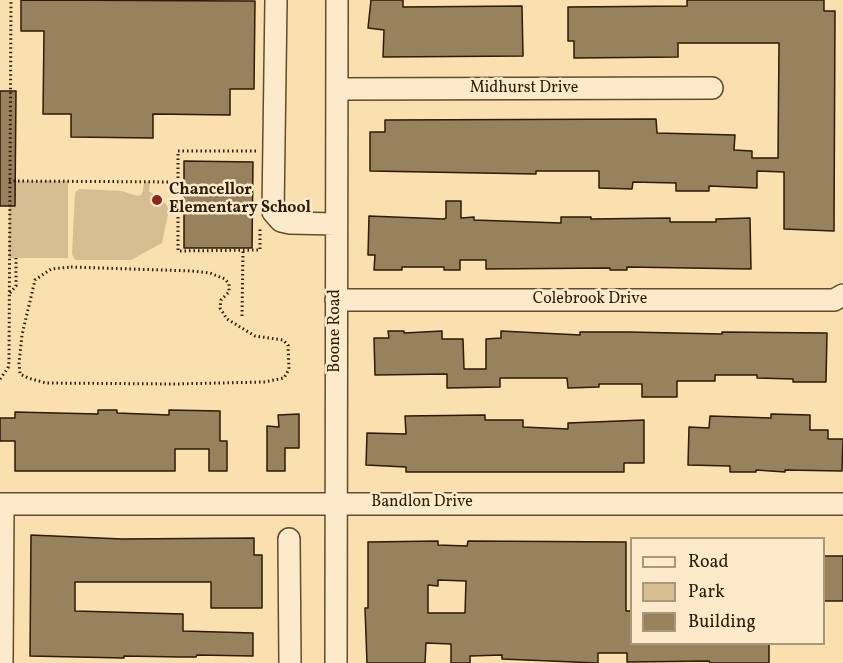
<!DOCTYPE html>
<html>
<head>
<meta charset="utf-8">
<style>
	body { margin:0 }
	#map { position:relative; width:843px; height:663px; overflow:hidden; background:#fadfaf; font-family:Vollkorn,serif }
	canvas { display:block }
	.legend { position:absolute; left:630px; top:537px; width:195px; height:108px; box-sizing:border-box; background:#fceacb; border:2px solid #a9977b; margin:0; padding:8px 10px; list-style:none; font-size:18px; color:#2d1b04 }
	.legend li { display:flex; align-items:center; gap:12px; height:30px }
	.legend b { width:30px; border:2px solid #a9977b }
</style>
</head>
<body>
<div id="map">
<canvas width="843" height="663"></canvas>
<ul class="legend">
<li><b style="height:8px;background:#fceacb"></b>Road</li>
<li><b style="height:16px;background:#d7be92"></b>Park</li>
<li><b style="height:16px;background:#98815d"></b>Building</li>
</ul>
</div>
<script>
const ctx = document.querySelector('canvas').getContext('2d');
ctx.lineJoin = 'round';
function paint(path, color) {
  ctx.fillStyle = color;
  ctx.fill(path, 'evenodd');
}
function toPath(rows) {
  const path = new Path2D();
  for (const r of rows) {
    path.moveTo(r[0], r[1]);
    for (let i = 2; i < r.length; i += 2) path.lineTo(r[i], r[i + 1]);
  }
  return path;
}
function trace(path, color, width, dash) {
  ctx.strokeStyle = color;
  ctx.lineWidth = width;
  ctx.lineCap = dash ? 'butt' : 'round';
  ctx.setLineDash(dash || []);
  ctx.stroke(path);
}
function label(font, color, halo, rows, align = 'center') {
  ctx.font = font + ' Vollkorn,serif';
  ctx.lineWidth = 5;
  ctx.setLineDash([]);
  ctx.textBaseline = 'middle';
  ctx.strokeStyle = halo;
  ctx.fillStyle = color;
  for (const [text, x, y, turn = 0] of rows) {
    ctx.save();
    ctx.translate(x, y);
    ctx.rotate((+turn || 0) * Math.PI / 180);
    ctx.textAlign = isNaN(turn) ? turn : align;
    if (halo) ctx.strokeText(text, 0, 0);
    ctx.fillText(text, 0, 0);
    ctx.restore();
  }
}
paint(toPath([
	[9,181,68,181,68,258,9,258],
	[144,182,150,182,149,191,166,204,169,210,162,243,131,260,75,260,72,254,75,193,79,189,102,190,122,191,137,196,141,195,143,191]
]), '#d7be92');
const building = toPath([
	[21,0,255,1,254,89,230,89,230,115,153,114,153,138,71,137,71,114,43,114,44,31,21,31,21,0],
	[371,0,403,0,403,7,522,6,523,56,383,57,384,30,368,28,371,0],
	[687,0,824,0,824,11,835,11,834,231,784,229,784,172,757,171,757,188,709,186,709,191,676,191,676,183,633,182,632,189,599,188,599,171,536,171,536,174,370,171,370,132,385,132,385,120,656,119,657,133,735,135,734,150,752,151,752,158,778,158,779,43,678,43,678,57,574,58,574,41,568,41,568,7,687,6,687,0],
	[0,91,16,91,15,206,0,206,0,91],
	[184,161,253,162,252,248,184,248,184,161],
	[446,201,461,201,461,218,474,217,474,220,561,223,561,217,591,217,591,219,670,218,670,222,716,222,716,219,750,218,751,269,627,267,627,270,610,270,610,268,486,269,486,260,460,260,460,270,444,270,444,267,402,267,402,270,374,270,375,255,368,255,369,216,444,219,446,218,446,201],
	[388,331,404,331,404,333,442,331,442,339,463,339,464,369,486,369,486,339,501,338,501,331,580,335,580,332,629,332,722,334,722,332,827,333,826,382,793,382,793,379,757,378,757,375,715,375,715,381,677,381,677,397,642,397,642,384,599,384,599,387,568,388,567,378,500,378,500,387,447,388,447,374,375,375,374,338,389,338,388,331],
	[98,410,117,410,117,413,169,415,169,410,220,411,220,441,227,441,227,471,209,471,209,449,175,449,175,471,15,471,15,441,0,441,0,418,15,418,15,412,98,414,98,410],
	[299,414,299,448,285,448,285,471,267,471,267,426,279,427,278,415,299,414],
	[771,414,810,415,810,430,828,430,828,439,843,439,842,471,785,470,785,472,756,470,756,472,730,472,730,466,688,465,689,427,709,428,710,416,771,418,771,414],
	[485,415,485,420,523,420,523,427,568,429,568,423,644,420,644,463,624,463,624,472,406,472,406,467,366,465,367,433,406,434,405,416,485,415],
	[31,535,122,539,254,538,254,555,262,555,262,608,211,608,211,582,75,582,75,611,183,614,183,631,253,633,253,656,197,655,196,657,180,657,124,656,124,658,30,656,31,535],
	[438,541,438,545,467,546,468,541,626,542,626,611,632,611,632,644,769,644,769,663,710,663,709,661,627,662,627,653,598,653,598,663,502,659,502,655,470,656,470,663,451,663,451,644,426,643,425,663,367,663,365,608,368,608,368,542,438,541],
	[438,580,466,581,465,613,428,613,428,585,438,586,438,580],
	[824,556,843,556,843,601,824,601,824,556]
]);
paint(building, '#98815d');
trace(building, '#2d1b04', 1.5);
const minor = toPath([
	[276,0,273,212,281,221,290,223,336,224],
	[337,89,712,88],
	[336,300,834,300,843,295],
	[0,504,843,504],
	[289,539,290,663],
	[2,663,3,504],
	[336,663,337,0]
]);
trace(minor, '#604c2f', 24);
trace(toPath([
	[256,151,178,151,178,251,260,250,260,227],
	[9,181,178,182],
	[71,267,192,271,210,273,225,279,229,284,229,292,221,300,220,308,227,319,255,336,283,340,288,345,289,369,284,378,264,382,174,384,46,383,28,378,20,374,19,363,22,335,35,280,51,269,71,267],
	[10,293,16,286,16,258],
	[242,316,243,250],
	[0,379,8,368,9,362,11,0]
]), '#2d1b04', 3, [1.5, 3]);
trace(minor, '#fceacb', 21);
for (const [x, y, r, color] of [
	[157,200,6,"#8f2418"]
]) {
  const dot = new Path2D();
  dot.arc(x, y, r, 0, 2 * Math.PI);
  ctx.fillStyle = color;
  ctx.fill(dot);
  trace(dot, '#fceacb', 2);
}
label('16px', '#2d1b04', '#fceacb', [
	["Midhurst Drive",524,89],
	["Colebrook Drive",590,300],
	["Boone Road",336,331,-90],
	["Bandlon Drive",422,503]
]);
label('bold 16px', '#2d1b04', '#fceacb', [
	["Chancellor",169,191],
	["Elementary School",169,209]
], 'left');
</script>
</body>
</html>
